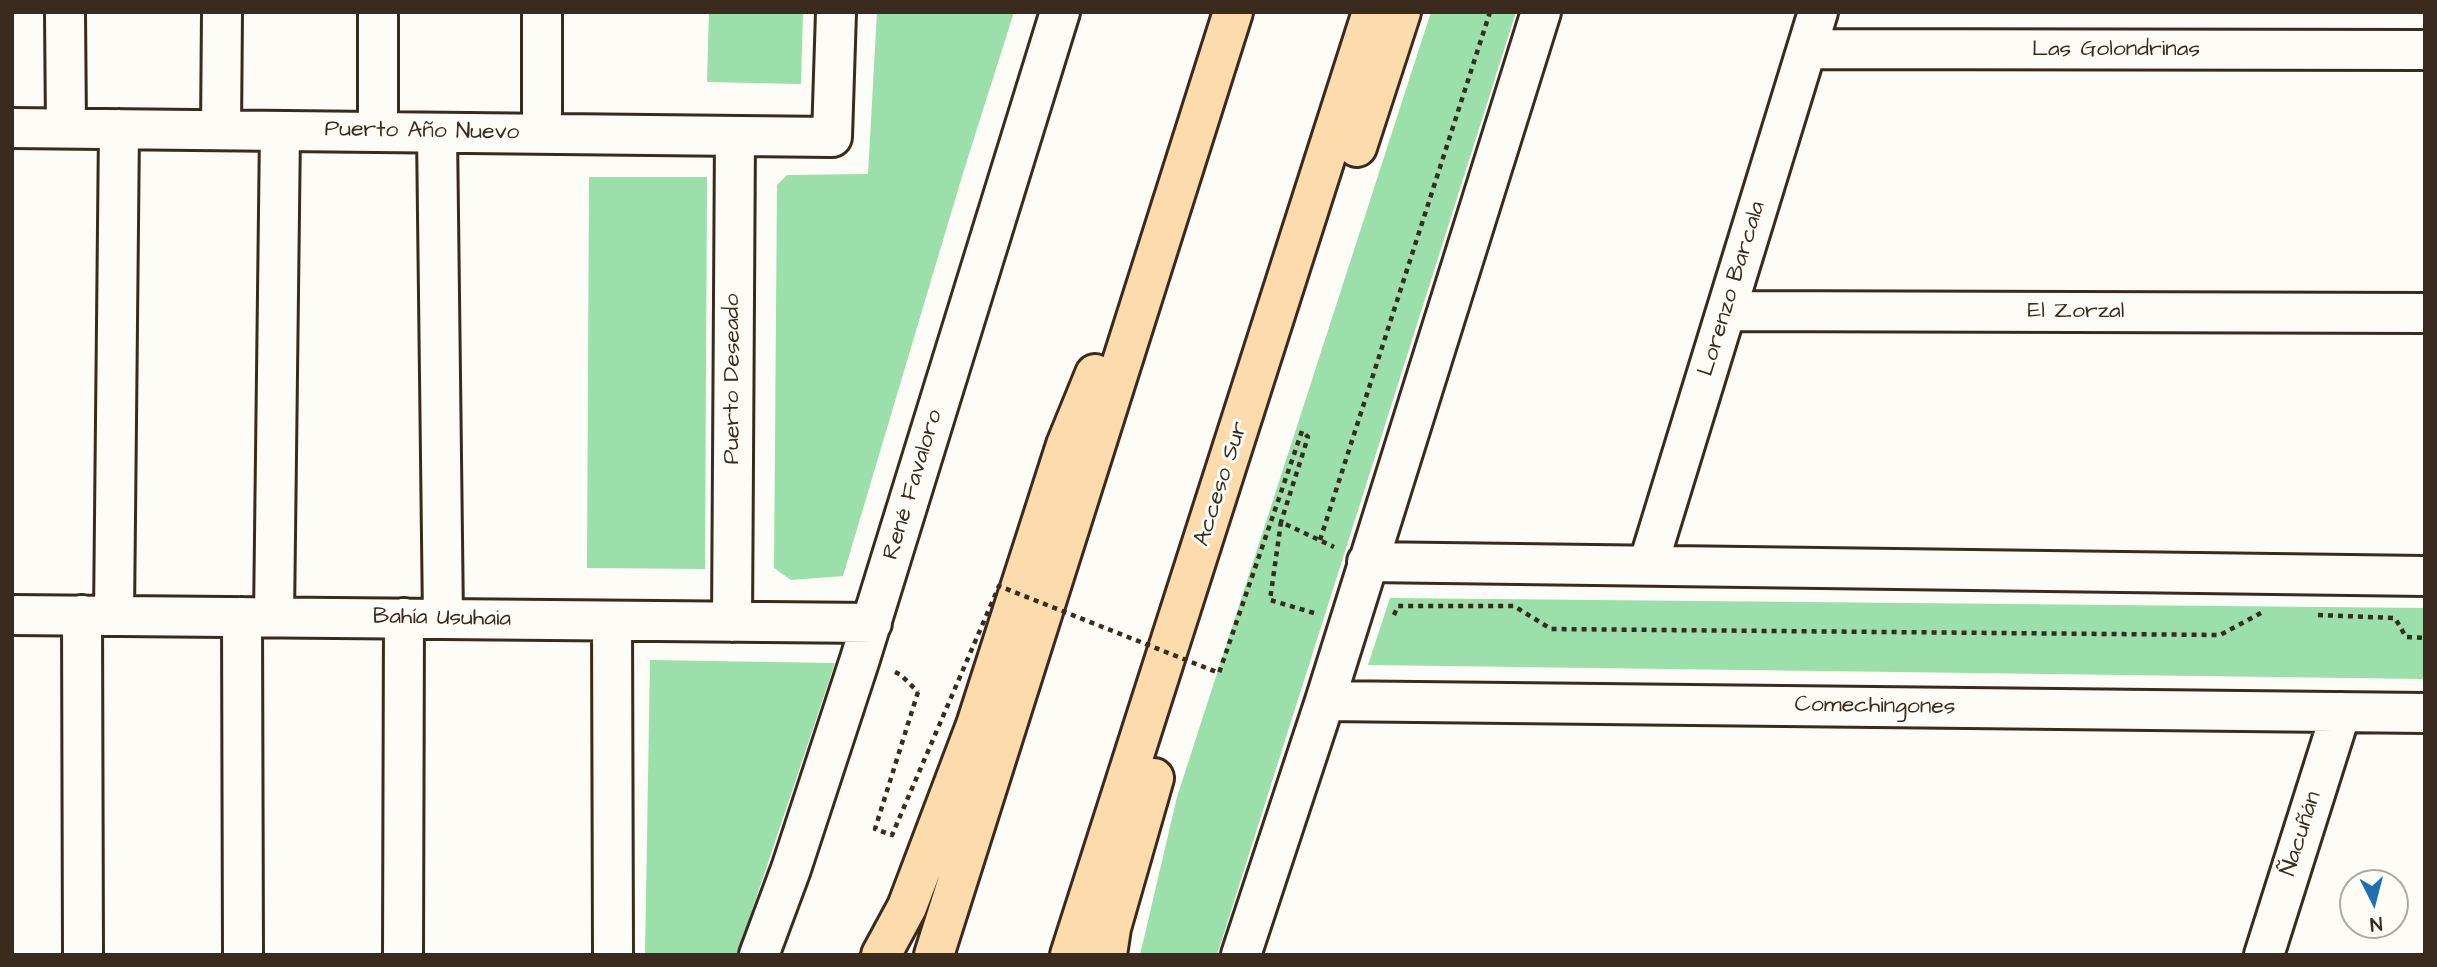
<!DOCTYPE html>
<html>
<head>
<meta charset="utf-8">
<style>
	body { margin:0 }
	#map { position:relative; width:2437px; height:967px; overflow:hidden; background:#fdfcf7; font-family:"Architects Daughter",sans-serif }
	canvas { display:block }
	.frame { position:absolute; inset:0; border:14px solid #3b2a1e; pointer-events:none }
	.north { position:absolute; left:2339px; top:869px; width:70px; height:70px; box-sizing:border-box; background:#fdfcf7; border:2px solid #afa8a0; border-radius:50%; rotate:174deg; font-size:19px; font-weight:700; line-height:28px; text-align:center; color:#3b2a1e }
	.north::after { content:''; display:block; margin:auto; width:24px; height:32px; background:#1f6fb2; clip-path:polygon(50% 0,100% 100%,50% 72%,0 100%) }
</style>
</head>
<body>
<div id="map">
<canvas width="2437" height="967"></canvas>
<div class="frame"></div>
<div class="north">N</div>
</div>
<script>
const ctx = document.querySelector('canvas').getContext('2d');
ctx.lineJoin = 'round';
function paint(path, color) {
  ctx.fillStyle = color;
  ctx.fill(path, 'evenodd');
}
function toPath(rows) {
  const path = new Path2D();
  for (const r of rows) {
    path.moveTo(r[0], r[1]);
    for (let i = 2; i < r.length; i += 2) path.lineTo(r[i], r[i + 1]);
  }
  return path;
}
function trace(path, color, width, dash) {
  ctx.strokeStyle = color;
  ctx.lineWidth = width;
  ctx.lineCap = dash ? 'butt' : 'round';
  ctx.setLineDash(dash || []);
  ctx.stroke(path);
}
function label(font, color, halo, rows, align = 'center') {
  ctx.font = font + ' "Architects Daughter",sans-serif';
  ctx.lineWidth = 6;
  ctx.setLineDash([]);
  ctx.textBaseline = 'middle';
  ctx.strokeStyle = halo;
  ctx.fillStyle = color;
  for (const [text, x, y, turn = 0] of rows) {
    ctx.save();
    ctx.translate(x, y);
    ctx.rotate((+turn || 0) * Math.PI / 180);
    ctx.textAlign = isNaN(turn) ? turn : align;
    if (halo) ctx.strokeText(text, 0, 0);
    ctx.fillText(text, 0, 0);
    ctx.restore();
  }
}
paint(toPath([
	[709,12,803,12,801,84,707,82],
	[877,12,1014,12,963,173,843,576,791,580,774,568,777,185,787,175,868,174],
	[1431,12,1516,12,1217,955,1140,955,1177,797],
	[589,177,707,177,705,569,587,568],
	[1390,598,2425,608,2425,679,1368,665],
	[650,660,835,663,737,955,645,955]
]), '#9bdfaa');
const minor = toPath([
	[65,12,66,128],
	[542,12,542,134],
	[1807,49,2425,50],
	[12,128,832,137,836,12],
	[221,130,222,12],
	[378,132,378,12],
	[437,133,443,619],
	[1726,311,2425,313],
	[1367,562,2425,576],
	[1648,565,1818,12],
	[12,615,872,623],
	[82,615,83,955],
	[114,615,119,129],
	[242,617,243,955],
	[274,617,280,131],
	[612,621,613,955],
	[732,622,735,136],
	[1325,701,2425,713],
	[403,955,404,618],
	[759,955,791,869,860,659,1060,12],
	[1241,955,1325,701,1541,12],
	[2264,955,2341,712]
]);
const highway = toPath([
	[1357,147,1401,12],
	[881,955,907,907,976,725,1066,445,1095,374],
	[934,955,1233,12],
	[1070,955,1372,12],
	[1107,955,1111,928,1154,778]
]);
trace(minor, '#3b2a1e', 44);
trace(highway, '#3b2a1e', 44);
trace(toPath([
	[1320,540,1490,12],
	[1314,613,1270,600,1281,522,1334,547],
	[1394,615,1398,606,1514,606,1551,629,2220,635,2261,613],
	[2318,615,2395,618,2406,637,2425,638],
	[895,672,901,675,918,692]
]), '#3b2a1e', 4.5, [5, 5]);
trace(minor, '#fdfcf7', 38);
trace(highway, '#fcdcac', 38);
trace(toPath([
	[918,692,875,829,892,835,999,586,1219,673,1302,431,1308,437,1281,522]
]), '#3b2a1e', 4.5, [5, 5]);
label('23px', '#3b2a1e', '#fdfcf7', [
	["Las Golondrinas",2116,50],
	["Puerto Año Nuevo",422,132,1],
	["Lorenzo Barcala",1733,289,-73],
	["El Zorzal",2076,312],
	["Puerto Deseado",733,379,-90],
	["Acceso Sur",1222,484,-72],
	["René Favaloro",914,485,-73],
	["Bahía Usuhaia",442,619,1],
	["Comechingones",1875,707,1],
	["Ñacuñán",2302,834,-72]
]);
</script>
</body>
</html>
